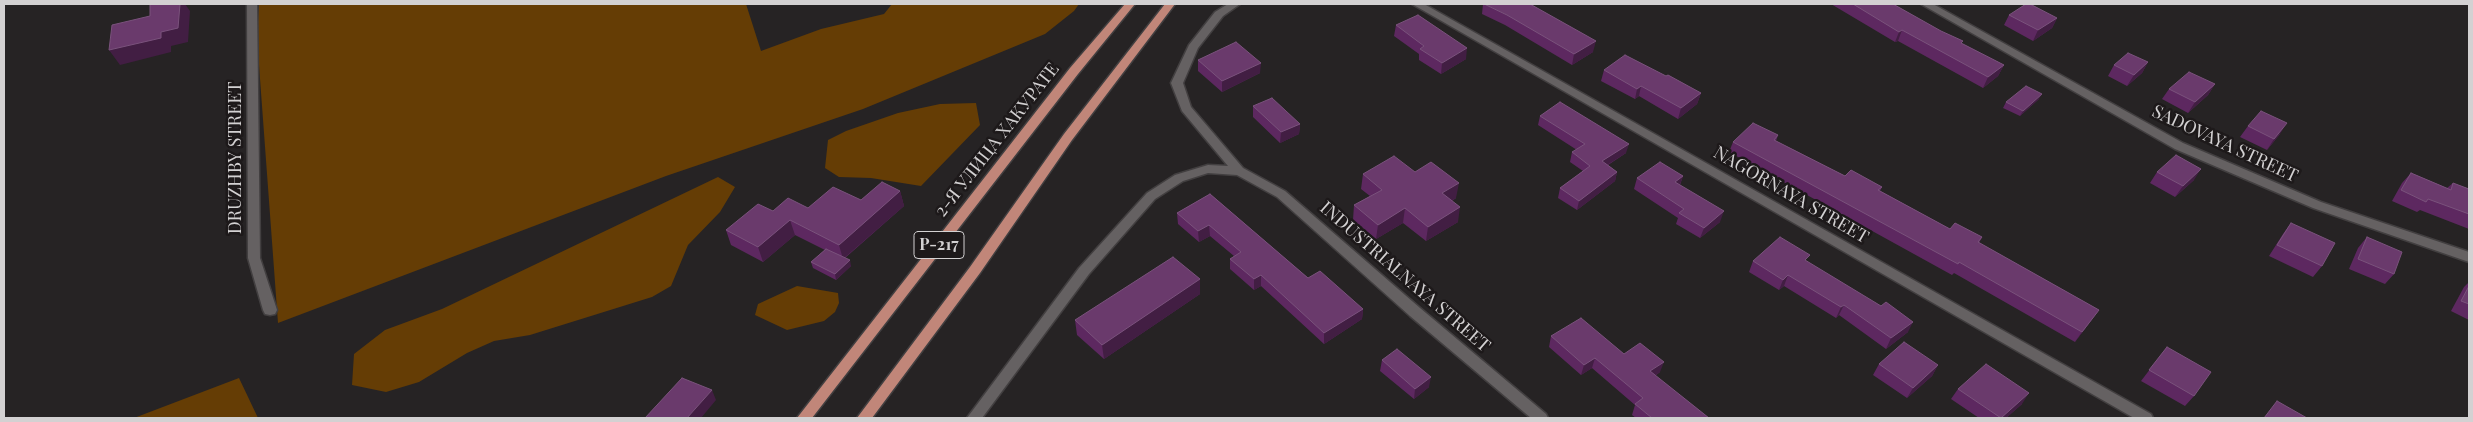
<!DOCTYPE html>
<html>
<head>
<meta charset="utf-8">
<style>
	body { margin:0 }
	#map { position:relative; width:2473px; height:422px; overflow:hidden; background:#262324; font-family:"Playfair Display",serif }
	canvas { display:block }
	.frame { position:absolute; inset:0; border:5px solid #d3d1d2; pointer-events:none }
</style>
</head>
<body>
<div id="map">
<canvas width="2473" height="422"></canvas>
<div class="frame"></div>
</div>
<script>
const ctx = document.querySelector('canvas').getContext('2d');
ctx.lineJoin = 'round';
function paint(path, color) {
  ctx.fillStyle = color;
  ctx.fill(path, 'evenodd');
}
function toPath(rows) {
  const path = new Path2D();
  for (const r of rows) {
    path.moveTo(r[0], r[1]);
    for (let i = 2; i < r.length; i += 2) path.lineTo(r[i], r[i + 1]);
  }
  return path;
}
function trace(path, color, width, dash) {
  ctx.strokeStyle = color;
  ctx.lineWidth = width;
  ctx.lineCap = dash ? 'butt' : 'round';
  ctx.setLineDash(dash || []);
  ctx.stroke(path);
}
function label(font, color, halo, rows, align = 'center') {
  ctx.font = font + ' "Playfair Display",serif';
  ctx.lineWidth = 5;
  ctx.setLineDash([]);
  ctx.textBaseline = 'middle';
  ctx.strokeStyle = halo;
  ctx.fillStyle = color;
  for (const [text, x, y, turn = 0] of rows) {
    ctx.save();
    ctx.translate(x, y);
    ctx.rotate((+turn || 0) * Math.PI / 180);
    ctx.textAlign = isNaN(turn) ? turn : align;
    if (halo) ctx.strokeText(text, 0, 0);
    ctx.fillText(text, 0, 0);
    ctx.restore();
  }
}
paint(toPath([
	[259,4,746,4,761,51,821,29,884,14,892,4,1079,4,1074,11,1045,34,863,109,666,176,278,323,257,38],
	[976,103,980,125,921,186,871,178,839,177,825,168,828,140,846,131,898,113,940,104],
	[718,177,735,187,720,212,688,245,671,286,652,297,530,335,494,341,467,353,419,382,386,392,352,385,354,354,385,330,442,309],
	[797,286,838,293,839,303,835,312,824,321,787,330,755,315,758,304],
	[239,378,258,418,134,418]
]), '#653d05');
const minor = toPath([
	[247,4,257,4,260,258,277,310,275,314,270,315,265,314,263,310,248,258,247,4],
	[1228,4,1240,4,1223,16,1198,48,1183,83,1191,107,1243,168,1285,191,1420,308,1546,414,1548,418,1531,418,1410,316,1277,197,1237,175,1208,173,1183,181,1155,199,1089,274,982,418,967,418,1079,268,1147,193,1175,175,1208,165,1228,166,1182,111,1171,83,1189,45,1215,12,1228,4],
	[1412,4,1424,4,2151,414,2153,418,2134,418,1412,4],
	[1921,4,1933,4,2183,143,2321,202,2469,252,2469,262,2313,208,2175,149,1921,4]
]);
const primary = toPath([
	[1125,4,1135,4,1078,74,812,418,797,418,1070,68,1125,4],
	[1165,4,1175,4,1072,140,980,273,872,418,857,418,970,267,1064,134,1165,4]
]);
trace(minor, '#423f40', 3);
trace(primary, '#423f40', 3);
paint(minor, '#656162');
paint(primary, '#c18679');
paint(toPath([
	[1483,4,1593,52,1572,65,1505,25,1482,14],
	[1831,4,1893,4,1962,44,2004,65,1998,76,1983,88,1898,41,1895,42],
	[2009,15,2057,18,2052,28,2033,41,2004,25],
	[1396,25,1466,59,1441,74,1419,60,1419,54,1394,36],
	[1198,60,1260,73,1222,92,1198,71],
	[2148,62,2142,73,2127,86,2108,76,2114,65],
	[1604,70,1701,93,1697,104,1678,119,1639,96,1635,99,1601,81],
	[2215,84,2208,95,2188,113,2162,99,2169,89],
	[2039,99,2020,116,2003,108,2006,102],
	[1253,106,1300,124,1299,134,1280,143,1253,117],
	[1540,116,1626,153,1608,165,1617,172,1615,181,1577,210,1558,198,1560,188,1583,171,1570,162,1572,152,1577,150,1538,125],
	[2248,126,2280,134,2267,150,2240,137],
	[1778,135,1776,141,1845,176,1882,187,1880,191,1950,229,1982,237,1979,243,2099,310,2075,342,1954,273,1952,275,1729,152,1733,142],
	[1415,172,1456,198,1452,201,1458,222,1426,241,1403,223,1376,239,1353,220,1354,205,1370,196,1361,189,1363,174],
	[2157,172,2194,180,2175,197,2150,183],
	[2411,173,2447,188,2453,183,2469,189,2469,229,2420,210,2417,212,2392,201,2402,183],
	[1683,176,1680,185,1720,222,1700,238,1676,224,1678,218,1634,189,1637,178],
	[900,191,904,206,845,258,851,266,836,280,813,268,811,262,825,250,795,235,763,262,731,245,726,230,773,211,808,208,861,200],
	[1210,194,1308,278,1363,309,1362,319,1324,344,1261,286,1254,290,1230,269,1230,259,1234,256,1210,236,1199,242,1178,224,1177,213],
	[2291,223,2322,266,2313,277,2269,256,2283,234],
	[2367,237,2394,274,2385,284,2349,269,2358,248],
	[1753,261,1807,262,1908,332,1886,349,1839,315,1836,318,1784,286,1779,290,1749,272],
	[1200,279,1200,294,1104,359,1077,335,1075,320],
	[2469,282,2469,320,2451,311,2464,287],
	[1551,336,1624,354,1660,372,1655,376,1709,418,1636,418,1632,415,1635,405,1592,368,1581,375,1549,347],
	[2167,347,2194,396,2185,406,2141,381],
	[1382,360,1429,387,1414,399,1380,371],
	[1879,364,1938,365,1932,376,1907,398,1873,375],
	[1958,389,2022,404,2006,418,1979,418,1951,399]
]), '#5d2860');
paint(toPath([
	[180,4,185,4,190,11,188,42,171,46,171,52,120,65,109,50,161,32],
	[2057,18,2052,28,2033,41,2038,30],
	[1902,30,1898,41,1895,42,1899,32],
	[1596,41,1593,52,1572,65,1574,54],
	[1467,48,1466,59,1441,74,1442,63],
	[2148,62,2142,73,2127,86,2134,75],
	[1261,63,1260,73,1222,92,1222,81],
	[2004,65,1998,76,1983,88,1988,77],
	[2215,84,2208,95,2188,113,2195,102],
	[1641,86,1639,96,1635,99,1637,89],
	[1701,93,1697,104,1678,119,1681,108],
	[2042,94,2039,99,2020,116,2023,111],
	[2287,123,2280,134,2267,150,2274,139],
	[1300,124,1299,134,1280,143,1281,132],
	[1629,144,1626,153,1599,170,1602,161],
	[2201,169,2194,180,2175,197,2183,186],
	[1617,172,1615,181,1577,210,1579,201],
	[1683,176,1679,187,1675,182],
	[1459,183,1456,198,1440,208,1442,193],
	[900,191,904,206,843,259,839,245],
	[1460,207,1458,222,1426,241,1428,227],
	[1405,208,1403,223,1376,239,1378,225],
	[1724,211,1720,222,1700,238,1704,228],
	[790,220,795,235,763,262,758,247],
	[1209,225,1210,236,1199,242,1198,231],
	[850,260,851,266,836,280,835,274],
	[1261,275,1261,286,1254,290,1254,279],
	[1788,275,1784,286,1779,290,1783,280],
	[1200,279,1200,294,1104,359,1102,345],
	[1844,305,1839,315,1836,318,1841,307],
	[1363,309,1362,319,1324,344,1324,333],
	[2099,310,2091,321,2075,342,2082,332],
	[1913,322,1908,332,1886,349,1891,338],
	[1595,358,1592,368,1581,375,1584,365],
	[1664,362,1660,372,1646,382,1650,371],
	[1938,365,1932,376,1907,398,1913,388],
	[1431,377,1429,387,1414,399,1415,389],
	[712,390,716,400,701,418,687,418],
	[2029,393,2022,404,2006,418,2001,418]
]), '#421e43');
const building = toPath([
	[150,4,180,4,178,28,161,32,161,38,109,50,112,25,150,16,150,4],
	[1484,4,1530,4,1596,41,1574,54,1507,15,1484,4],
	[1853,4,1893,4,1941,31,1963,41,1961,43,2004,65,1988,77,1902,30,1899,32,1853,4],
	[2026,4,2030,4,2057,18,2038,30,2009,15,2026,4],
	[1418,15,1467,48,1442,63,1420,49,1424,46,1396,25,1418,15],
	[1236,42,1261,63,1222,81,1198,60,1236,42],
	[2128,53,2148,62,2134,75,2114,65,2128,53],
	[1625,55,1666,76,1668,75,1701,93,1681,108,1641,86,1637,89,1604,70,1625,55],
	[2189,72,2215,84,2195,102,2169,89,2189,72],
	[2026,86,2042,94,2023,111,2006,102,2026,86],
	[1272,98,1300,124,1281,132,1253,106,1272,98],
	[1560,102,1629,144,1602,161,1617,172,1579,201,1560,188,1590,166,1572,152,1585,144,1540,116,1560,102],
	[2261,111,2287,123,2274,139,2248,126,2261,111],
	[1753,123,1778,135,1774,140,1845,176,1851,170,1882,187,1878,190,1950,229,1955,223,1982,237,1978,242,2099,310,2082,332,1959,262,1958,264,1733,142,1753,123],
	[2176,155,2201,169,2183,186,2157,172,2176,155],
	[1394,156,1415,172,1431,162,1459,183,1442,193,1460,207,1428,227,1405,208,1378,225,1354,205,1382,190,1363,174,1394,156],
	[1660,162,1683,176,1675,182,1724,211,1704,228,1679,213,1684,209,1637,178,1660,162],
	[2411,173,2451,190,2453,183,2469,189,2469,214,2428,199,2426,202,2401,190,2411,173],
	[882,182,900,191,839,245,790,220,758,247,726,230,758,204,773,211,788,198,808,208,833,187,861,200,882,182],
	[1210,194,1308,278,1320,271,1363,309,1324,333,1261,275,1254,279,1230,259,1241,252,1209,225,1198,231,1177,213,1210,194],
	[2291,223,2335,243,2322,266,2277,245,2291,223],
	[1780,237,1810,255,1805,260,1881,306,1886,302,1913,322,1891,338,1844,305,1841,307,1788,275,1783,280,1753,261,1780,237],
	[2367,237,2402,252,2394,274,2358,259,2367,237],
	[826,249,850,260,835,274,811,262,826,249],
	[1173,257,1200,279,1102,345,1075,320,1173,257],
	[2469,286,2469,304,2461,301,2469,286],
	[1581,318,1624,354,1640,343,1664,362,1650,371,1709,418,1652,418,1635,404,1643,398,1595,358,1584,365,1551,336,1581,318],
	[1904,342,1938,365,1913,388,1879,364,1904,342],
	[2167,347,2211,372,2194,396,2149,370,2167,347],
	[1397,349,1431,377,1415,389,1382,360,1397,349],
	[1986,364,2029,393,2001,418,1958,389,1986,364],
	[682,378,712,390,687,418,645,418,682,378],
	[2277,401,2307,418,2264,418,2277,401]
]);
paint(building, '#6a3a6c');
trace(building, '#7a527c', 1);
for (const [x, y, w] of [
	[939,245,50]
]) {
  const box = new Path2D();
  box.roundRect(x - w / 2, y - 13.5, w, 27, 4);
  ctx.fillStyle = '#1d191a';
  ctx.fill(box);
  trace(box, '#d3d1d2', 1);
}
label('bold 16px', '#d3d1d2', null, [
	["Р-217",939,245]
]);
label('18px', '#d3d1d2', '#1d191a', [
	["2-Я УЛИЦА ХАКУРАТЕ",997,140,-52],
	["SADOVAYA STREET",2225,144,25],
	["DRUZHBY STREET",235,158,-90],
	["NAGORNAYA STREET",1791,195,30],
	["INDUSTRIALNAYA STREET",1405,277,41]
]);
</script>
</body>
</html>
